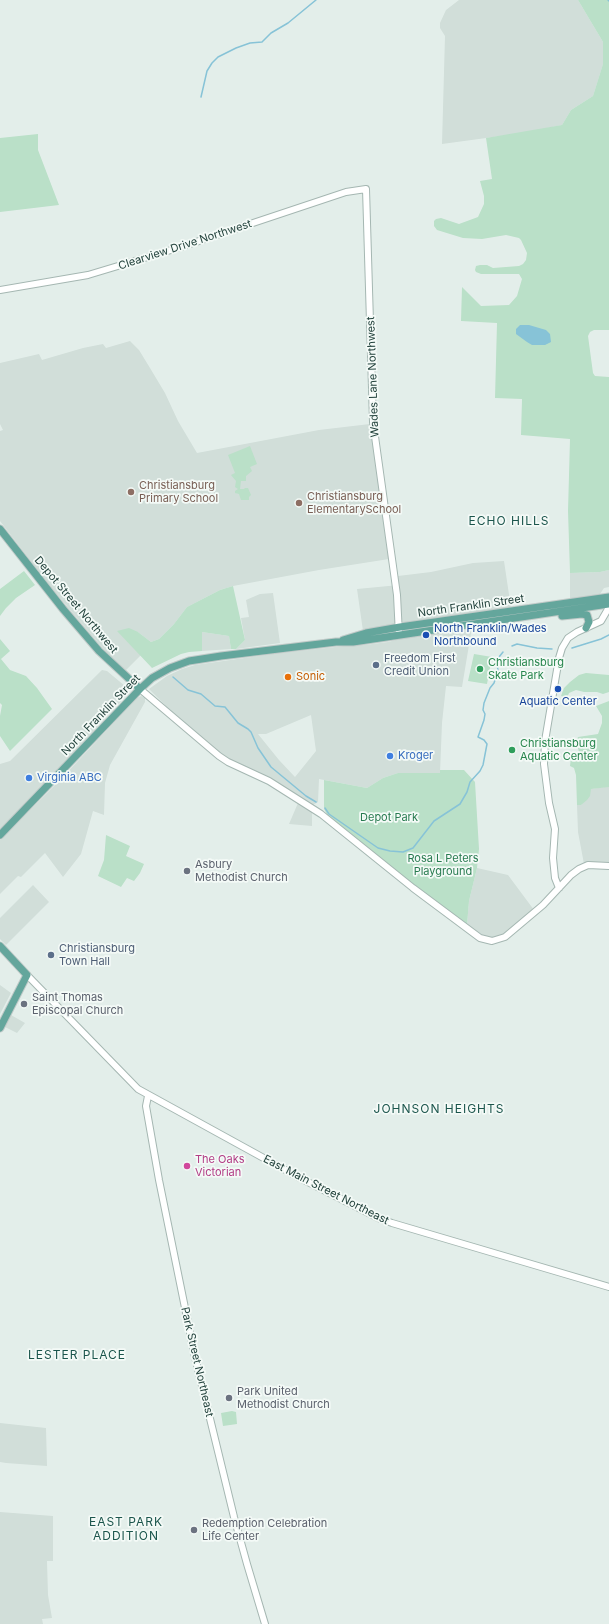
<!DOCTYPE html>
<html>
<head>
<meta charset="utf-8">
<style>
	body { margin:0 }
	canvas { display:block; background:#e3eeea }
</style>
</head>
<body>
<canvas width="609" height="1624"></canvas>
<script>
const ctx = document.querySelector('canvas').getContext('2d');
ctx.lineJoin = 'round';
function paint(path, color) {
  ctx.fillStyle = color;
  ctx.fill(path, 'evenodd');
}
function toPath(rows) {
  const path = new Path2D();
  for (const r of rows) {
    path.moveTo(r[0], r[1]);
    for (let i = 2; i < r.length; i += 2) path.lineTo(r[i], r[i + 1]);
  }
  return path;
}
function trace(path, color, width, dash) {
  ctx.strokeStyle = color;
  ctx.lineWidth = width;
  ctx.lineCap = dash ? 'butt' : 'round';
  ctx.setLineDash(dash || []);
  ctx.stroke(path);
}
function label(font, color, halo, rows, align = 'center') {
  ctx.font = font + ' Inter,sans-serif';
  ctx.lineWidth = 3.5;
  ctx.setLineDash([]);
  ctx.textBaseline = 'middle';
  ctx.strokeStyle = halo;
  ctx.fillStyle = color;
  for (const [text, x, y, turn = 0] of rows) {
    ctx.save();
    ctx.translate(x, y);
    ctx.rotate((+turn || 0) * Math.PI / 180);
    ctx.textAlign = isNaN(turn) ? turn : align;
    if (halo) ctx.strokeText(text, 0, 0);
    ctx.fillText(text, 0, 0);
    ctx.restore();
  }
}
paint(toPath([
	[459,0,578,0,603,42,603,64,593,96,571,110,562,125,523,133,442,144,445,36,440,28,440,23,446,10],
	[130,341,139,350,150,368,165,393,178,421,197,453,319,430,370,424,389,559,319,570,233,586,220,590,187,607,174,624,159,639,151,642,138,632,118,631,141,655,126,670,113,660,54,591,0,521,0,431,3,430,0,424,0,363,39,354,42,360,83,348,103,344,106,348],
	[504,561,511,608,363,631,357,589,399,585,398,576,431,572,473,563],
	[609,570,609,587,604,588,600,594,598,595,570,600,570,573,600,572],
	[273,593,280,643,236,649,245,640,241,618,249,617,246,600,260,594],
	[472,627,462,687,446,686,442,723,440,773,398,773,383,778,367,788,319,779,318,802,313,805,224,756,169,709,149,689,167,676,182,669,195,665,273,654,344,646,365,645,388,642,408,637],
	[311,715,316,751,295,777,279,760,258,734,266,734],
	[202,632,229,636,231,649,202,651],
	[102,670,107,671,125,686,127,691,125,697,33,796,0,829,0,764,10,761],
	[141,696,145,698,145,702,110,765,105,783,104,815,93,811,81,854,63,877,45,853,21,877,18,876,0,894,0,840,61,779,137,698],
	[605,787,609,787,609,863,595,862,584,864,578,832,577,805,581,805,591,789],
	[298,803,312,812,312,826,289,824],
	[477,868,508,875,534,910,506,934,498,937,486,937,467,925,469,901],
	[33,885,49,902,6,945,0,939,0,918],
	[0,985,11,993,0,1014],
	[11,1015,25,1023,17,1033,5,1027],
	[0,1423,46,1428,47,1466,6,1463,0,1462],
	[0,1512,53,1516,53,1561,47,1561,48,1595,52,1618,42,1619,43,1624,0,1624]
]), '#d1ded9');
paint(toPath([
	[578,0,609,0,609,330,594,330,590,332,588,336,593,373,595,376,609,377,609,570,600,572,570,573,568,511,570,439,521,435,522,399,495,398,497,323,461,321,462,287,481,306,509,305,517,296,522,279,519,274,481,274,476,272,475,270,476,266,480,265,487,265,493,268,519,266,523,264,526,260,527,253,521,240,519,238,506,235,482,239,463,238,437,230,434,226,434,221,436,219,441,218,459,224,478,217,484,204,484,196,480,181,492,179,486,138,562,125,571,110,593,96,603,64,603,42],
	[38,134,38,150,59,205,0,212,0,138],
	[250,446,257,464,250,467,252,471,246,476,246,481,241,481,240,489,244,489,245,488,248,488,251,495,249,497,249,500,241,500,239,494,235,493,235,491,238,489,235,487,236,481,231,475,235,473,228,455],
	[24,571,35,585,16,598,6,608,0,616,0,589],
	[233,586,245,640,236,649,231,649,229,636,202,632,202,651,189,652,181,654,152,668,117,631,129,628,138,632,151,642,159,639,174,624,187,607,220,590],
	[0,639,10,651,1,659,10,670,26,676,37,688,52,709,10,751,0,736,0,716,2,705,0,703],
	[474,654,492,657,487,684,468,681],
	[586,673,609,675,609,692,603,694,597,692,584,692,576,690,569,693,567,698,561,696,564,688,570,682,579,675],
	[609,701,609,787,591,789,590,796,587,800,581,805,577,805,576,775,574,768,570,766,571,758,572,755,575,756,579,752,578,748,575,745,578,737,598,734,602,723,602,716,596,706],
	[440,770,464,770,475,782,479,849,477,868,469,901,467,925,396,871,328,816,324,809,324,780,367,788,383,778,398,773,440,773],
	[106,835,130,846,126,856,144,864,140,873,134,881,127,878,121,887,98,876,104,860],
	[232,1411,236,1412,237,1424,223,1426,221,1413]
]), '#bae0c8');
paint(toPath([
	[520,325,529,325,546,330,550,334,551,342,545,345,532,345,527,342,516,334,516,329]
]), '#87c3d7');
trace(toPath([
	[608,0,609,1],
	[201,97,207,71,212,63,218,57,236,48,250,43,262,42,271,33,288,23,316,0],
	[512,646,517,644,537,648,552,649],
	[572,648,601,639,609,635],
	[173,677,188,690,201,694,215,706,225,707,238,723,248,729,251,732,258,748,271,767,306,796,316,802],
	[325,808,329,814,378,848,390,851,403,852,413,848,434,821,460,804,467,792,470,782,480,771,483,765,487,744,484,740,478,737,484,720,485,714,483,710,484,703,490,688,494,683,498,671,497,663,499,657,503,652]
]), '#87c3d7', 1.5);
const minor = toPath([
	[0,290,88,275,181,247,346,192,366,189,373,422,397,595,399,635],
	[140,689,219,756,228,762,269,781,321,814,413,888,480,938,492,941,505,937,543,905,571,875,579,869,588,865,609,866],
	[559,888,555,878,553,858,555,829,549,803,544,764,545,741,559,658,562,648,568,638,577,632,601,621,608,609,608,605],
	[27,975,138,1089,300,1178,378,1218,392,1223,609,1287],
	[148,1096,146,1106,159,1180,195,1357,234,1517,247,1564,265,1624]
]);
const major = toPath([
	[0,529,63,609,99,651,140,689],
	[562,616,582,614,587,615,589,622,586,628],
	[343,640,366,633,400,627,609,597],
	[0,835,140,689,152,678,170,668,189,661,221,656,336,642,353,642,609,604],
	[0,946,27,975,0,1028]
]);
trace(minor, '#a5b7b2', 8);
trace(major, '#c1cac8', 9);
trace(minor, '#fff', 6);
trace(major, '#64a69c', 7);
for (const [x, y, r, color] of [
	[131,492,4,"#8d6e63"],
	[299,503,4,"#8d6e63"],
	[426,635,4,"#1a4fb4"],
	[376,665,4,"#5c6f8a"],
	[480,669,4,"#2e9e5b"],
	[288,677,4,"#e8710a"],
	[558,689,4,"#1a4fb4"],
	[512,750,4,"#2e9e5b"],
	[390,756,4,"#3f7fe0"],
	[29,778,4,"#3f7fe0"],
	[187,871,4,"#6b7280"],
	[51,955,4,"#5c6f8a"],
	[24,1004,4,"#6b7280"],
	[187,1166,4,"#d1479c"],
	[229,1398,4,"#6b7280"],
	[194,1530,4,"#6b7280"]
]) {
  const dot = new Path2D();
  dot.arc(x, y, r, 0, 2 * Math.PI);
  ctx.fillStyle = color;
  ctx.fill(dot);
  trace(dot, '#f4faf7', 1.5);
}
label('11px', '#21413b', '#f4faf7', [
	["Clearview Drive Northwest",185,245,-18],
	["Wades Lane Northwest",373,377,-92],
	["Depot Street Northwest",76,605,50],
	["North Franklin Street",471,606,-8],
	["North Franklin Street",101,715,-46],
	["East Main Street Northeast",326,1190,27],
	["Park Street Northeast",197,1362,77]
]);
label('11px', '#785e54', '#f4faf7', [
	["Christiansburg",139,486],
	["Primary School",139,499],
	["Christiansburg",307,497],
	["ElementarySchool",307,510]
], 'left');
label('11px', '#164399', '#f4faf7', [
	["North Franklin/Wades",434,629],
	["Northbound",434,642],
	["Aquatic Center",558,702,"center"]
], 'left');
label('11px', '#4e5e75', '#f4faf7', [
	["Freedom First",384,659],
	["Credit Union",384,672],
	["Christiansburg",59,949],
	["Town Hall",59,962]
], 'left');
label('11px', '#27864d', '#f4faf7', [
	["Christiansburg",488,663],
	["Skate Park",488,676],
	["Christiansburg",520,744],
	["Aquatic Center",520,757]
], 'left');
label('11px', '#c56008', '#f4faf7', [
	["Sonic",296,677]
], 'left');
label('11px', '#366cbe', '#f4faf7', [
	["Kroger",398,756],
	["Virginia ABC",37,778]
], 'left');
label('11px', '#287b50', '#f4faf7', [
	["Depot Park",389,818],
	["Rosa L Peters",443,859],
	["Playground",443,872]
]);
label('11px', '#5b616d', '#f4faf7', [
	["Asbury",195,865],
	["Methodist Church",195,878],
	["Saint Thomas",32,998],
	["Episcopal Church",32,1011],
	["Park United",237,1392],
	["Methodist Church",237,1405],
	["Redemption Celebration",202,1524],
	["Life Center",202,1537]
], 'left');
label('11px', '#b23c85', '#f4faf7', [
	["The Oaks",195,1160],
	["Victorian",195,1173]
], 'left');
ctx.letterSpacing = '1px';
label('12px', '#1b554c', '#f4faf7', [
	["ECHO HILLS",509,521],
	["JOHNSON HEIGHTS",439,1109],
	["LESTER PLACE",77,1355],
	["EAST PARK",126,1522],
	["ADDITION",126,1536]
]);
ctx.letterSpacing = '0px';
</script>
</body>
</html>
